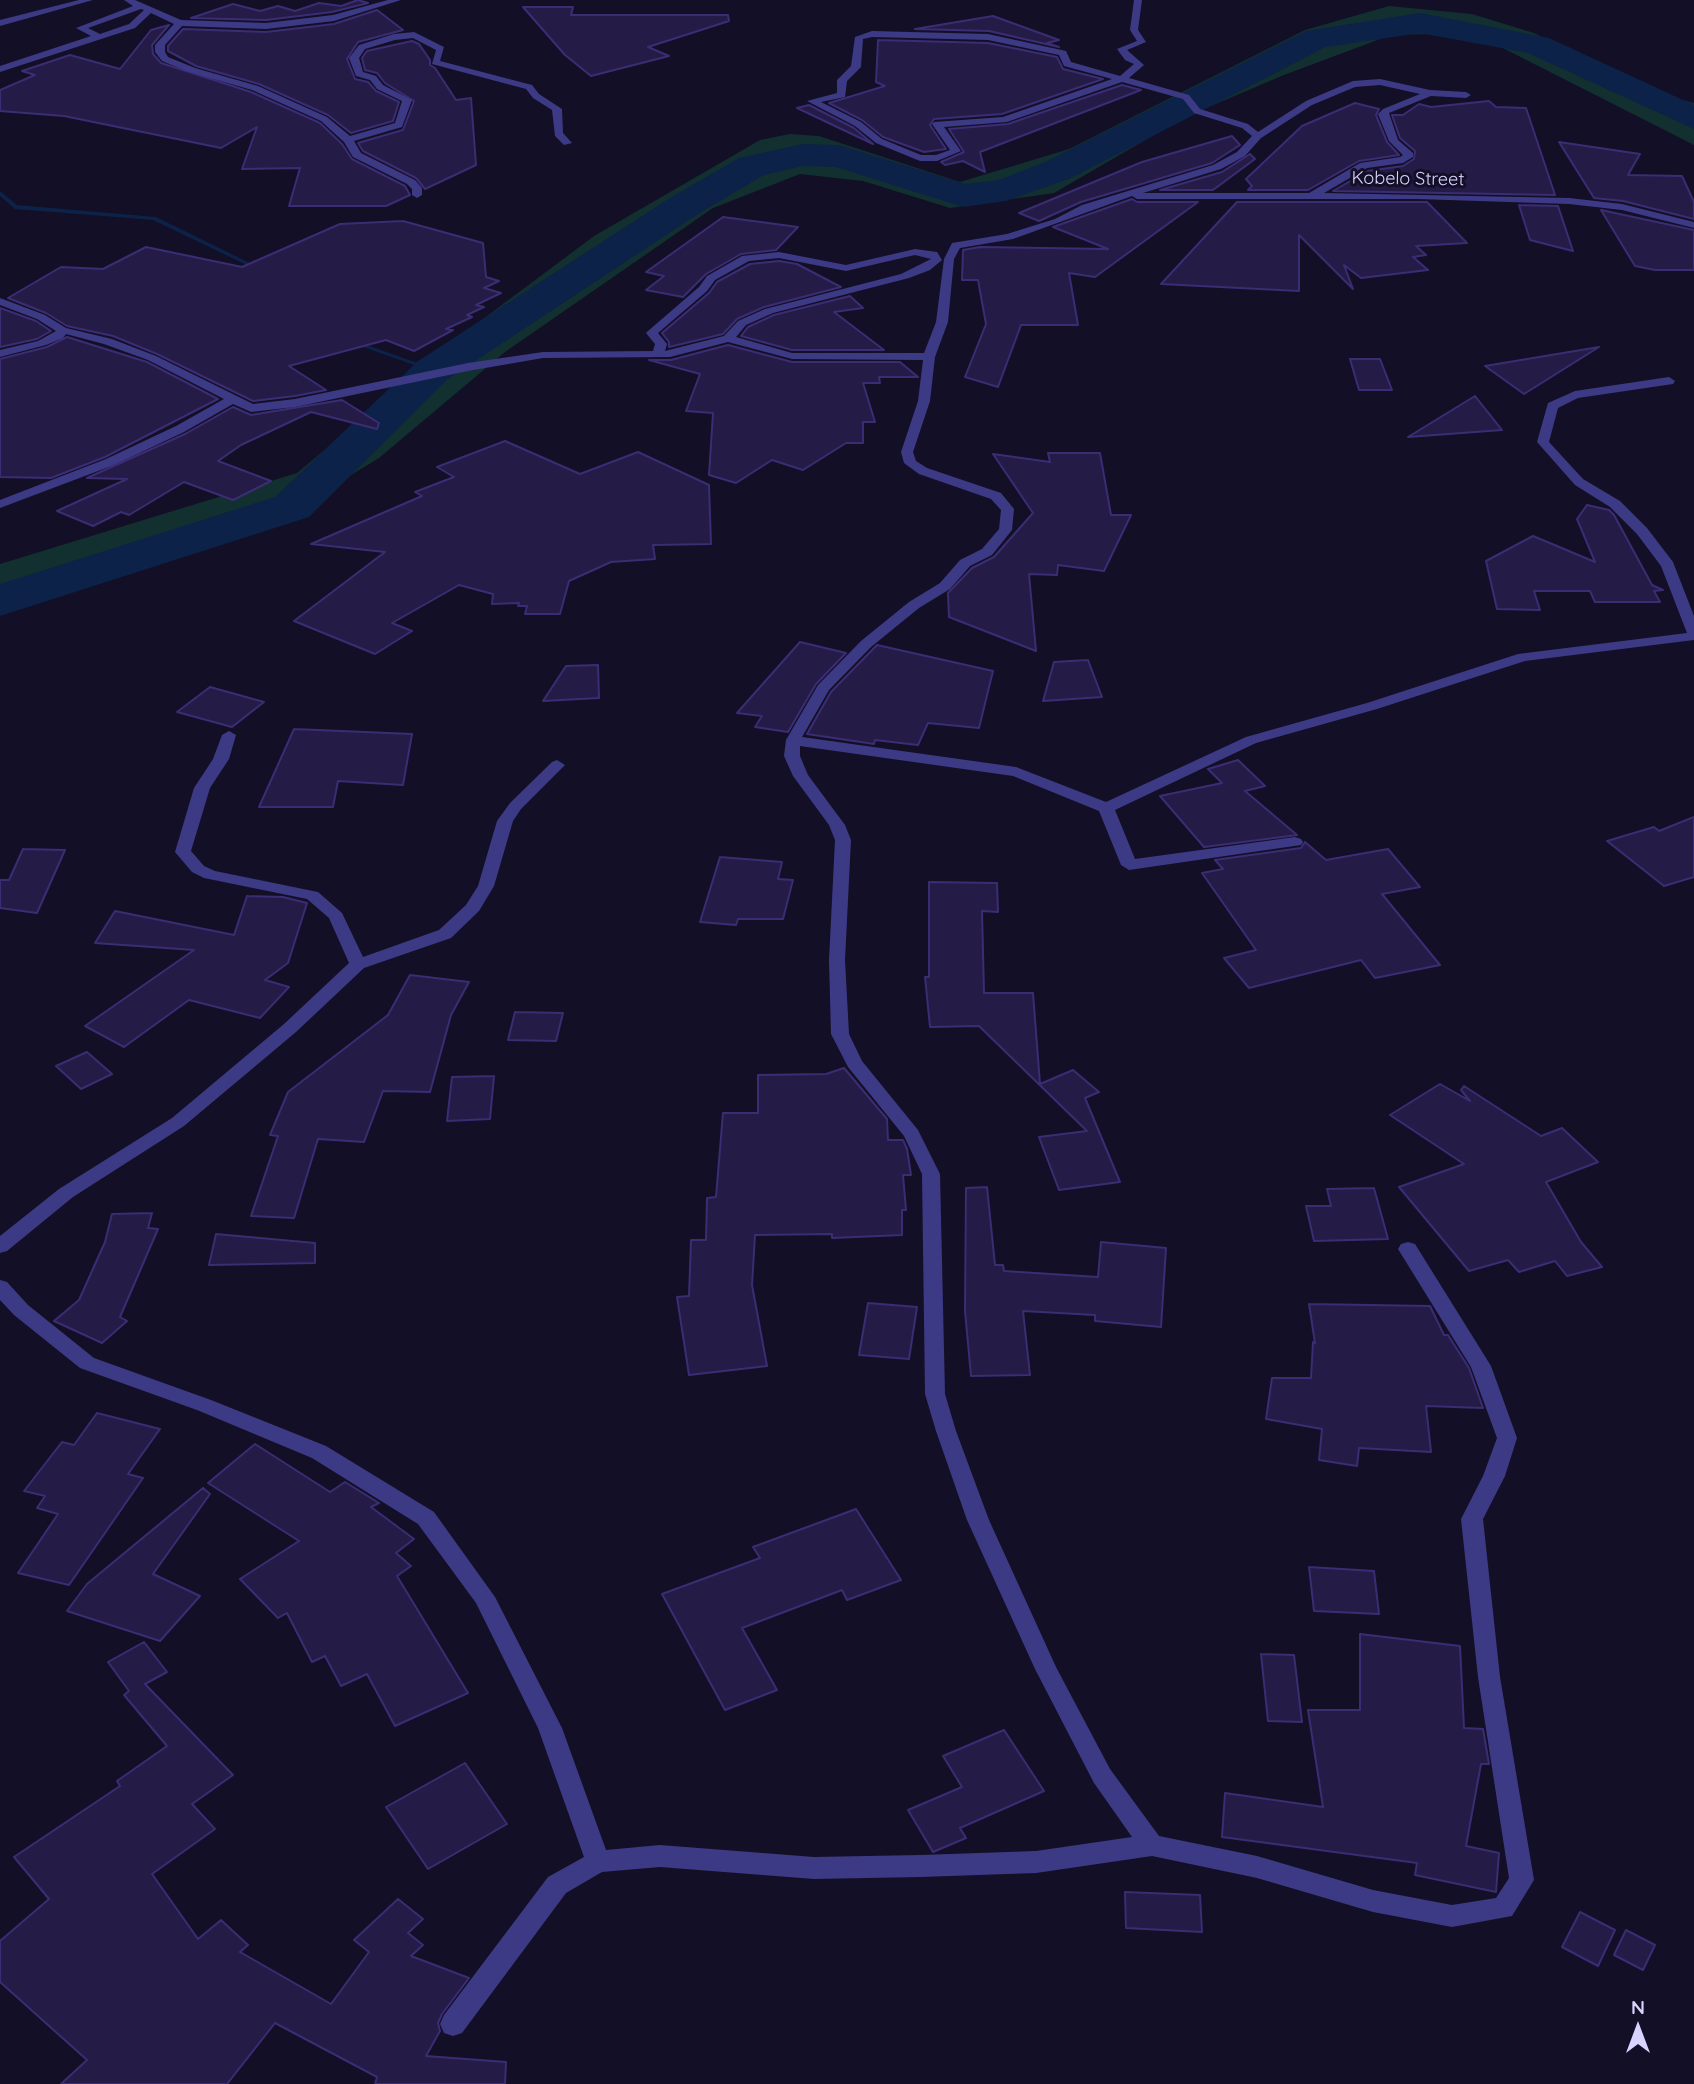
<!DOCTYPE html>
<html>
<head>
<meta charset="utf-8">
<style>
	body { margin:0 }
	#map { position:relative; width:1694px; height:2084px; overflow:hidden; background:#130f26; font-family:Quicksand,sans-serif }
	canvas { display:block }
	.north { position:absolute; left:1603px; top:1993px; width:70px; height:70px; -webkit-text-stroke:5px #130f26; paint-order:stroke; rotate:0deg; font-size:19px; font-weight:700; line-height:28px; text-align:center; color:#d9d4ff }
	.north::after { content:''; display:block; margin:auto; width:24px; height:32px; background:#d9d4ff; clip-path:polygon(50% 0,100% 100%,50% 72%,0 100%) }
</style>
</head>
<body>
<div id="map">
<canvas width="1694" height="2084"></canvas>
<div class="north">N</div>
</div>
<script>
const ctx = document.querySelector('canvas').getContext('2d');
ctx.lineJoin = 'round';
function paint(path, color) {
  ctx.fillStyle = color;
  ctx.fill(path, 'evenodd');
}
function toPath(rows) {
  const path = new Path2D();
  for (const r of rows) {
    path.moveTo(r[0], r[1]);
    for (let i = 2; i < r.length; i += 2) path.lineTo(r[i], r[i + 1]);
  }
  return path;
}
function trace(path, color, width, dash) {
  ctx.strokeStyle = color;
  ctx.lineWidth = width;
  ctx.lineCap = dash ? 'butt' : 'round';
  ctx.setLineDash(dash || []);
  ctx.stroke(path);
}
function label(font, color, halo, rows, align = 'center') {
  ctx.font = font + ' Quicksand,sans-serif';
  ctx.lineWidth = 6;
  ctx.setLineDash([]);
  ctx.textBaseline = 'middle';
  ctx.strokeStyle = halo;
  ctx.fillStyle = color;
  for (const [text, x, y, turn = 0] of rows) {
    ctx.save();
    ctx.translate(x, y);
    ctx.rotate((+turn || 0) * Math.PI / 180);
    ctx.textAlign = isNaN(turn) ? turn : align;
    if (halo) ctx.strokeText(text, 0, 0);
    ctx.fillText(text, 0, 0);
    ctx.restore();
  }
}
paint(toPath([
	[1389,6,1472,14,1534,33,1655,93,1694,103,1694,145,1489,41,1434,34,1391,35,1284,75,1185,117,1054,193,950,208,863,181,800,174,713,208,505,352,379,458,269,525,0,607,0,564,297,473,463,334,594,236,760,140,790,134,819,136,960,182,1069,149,1305,30]
]), '#12302f');
paint(toPath([
	[0,191,17,205,156,217,262,269,257,270,153,220,15,209,0,196,0,191],
	[349,340,353,340,437,370,431,371,349,342,349,340]
]), '#0c2248');
paint(toPath([
	[1420,13,1549,38,1694,105,1694,129,1528,53,1420,33,1326,47,1071,178,1006,201,963,207,836,167,803,166,764,175,698,214,448,379,309,517,0,616,0,584,275,497,418,361,670,198,739,158,803,144,839,145,965,184,999,180,1045,162,1306,31,1420,13]
]), '#0c2248');
const building = toPath([
	[358,0,368,3,332,12,266,20,191,18,233,4,260,11,278,6,295,11,319,3,341,6,358,0],
	[523,7,573,7,571,15,728,15,729,21,648,47,669,56,591,76,565,55,523,7],
	[377,10,403,30,358,42,347,59,355,79,368,82,376,91,399,102,393,121,351,133,328,115,259,84,196,66,168,51,168,46,183,29,266,32,334,24,377,10],
	[993,16,1059,40,1047,43,1059,47,989,31,915,29,993,16],
	[169,25,152,45,153,54,161,63,251,92,320,123,342,144,352,159,405,186,410,195,386,206,289,206,300,168,242,169,257,127,221,148,64,116,0,111,0,90,35,75,22,71,70,55,120,69,151,30,169,25],
	[878,40,988,43,1057,57,1063,69,1103,79,1002,114,934,119,930,125,946,149,924,152,883,137,862,120,829,103,885,86,876,82,878,40],
	[412,41,419,44,430,60,430,65,435,68,456,100,471,98,476,165,425,189,416,178,363,151,358,143,403,130,414,101,385,83,377,73,365,70,362,58,367,51,412,41],
	[1122,85,1141,90,980,152,985,172,963,161,945,165,941,162,964,152,949,129,1008,124,1122,85],
	[1489,101,1496,107,1526,108,1555,195,1333,191,1368,171,1403,166,1414,159,1415,151,1400,138,1392,115,1403,115,1419,104,1431,107,1489,101],
	[1355,103,1379,109,1376,115,1387,142,1399,155,1359,161,1308,190,1248,190,1252,186,1246,179,1302,126,1355,103],
	[809,105,854,128,873,144,797,108,809,105],
	[1232,136,1240,145,1212,163,1081,202,1039,221,1019,213,1142,162,1232,136],
	[1559,142,1640,154,1628,175,1682,176,1694,202,1694,219,1623,201,1594,198,1559,142],
	[1250,154,1255,159,1213,190,1160,190,1222,172,1250,154],
	[1132,199,1137,202,1198,202,1095,277,1069,273,1078,325,1021,325,998,387,965,377,986,324,978,280,962,280,963,250,980,247,1108,249,1053,227,1132,199],
	[1237,202,1427,202,1467,243,1416,246,1426,255,1413,257,1428,270,1361,278,1344,265,1353,289,1299,235,1299,291,1161,284,1237,202],
	[1519,205,1558,206,1573,251,1530,240,1519,205],
	[1601,210,1694,230,1694,270,1655,270,1635,266,1601,210],
	[723,217,798,227,776,250,741,254,706,274,683,297,646,290,664,276,646,272,723,217],
	[403,221,483,243,486,277,499,281,484,288,501,293,476,305,484,307,467,315,472,317,446,329,453,330,414,351,386,340,289,366,326,390,295,396,253,401,157,354,113,336,67,326,46,313,8,298,61,267,103,269,146,247,242,267,340,224,403,221],
	[779,261,797,264,841,287,764,307,737,319,723,334,669,347,669,342,662,333,709,293,717,282,750,264,779,261],
	[850,296,863,308,834,312,884,350,792,350,741,336,748,327,774,315,850,296],
	[0,308,36,321,51,331,37,339,0,347,0,308],
	[67,337,147,362,218,399,105,457,51,478,0,477,0,359,47,347,67,337],
	[728,345,792,362,900,362,918,377,879,377,880,383,863,383,875,422,863,422,863,443,846,443,803,470,772,460,736,483,709,475,713,413,686,411,700,374,649,360,671,360,728,345],
	[1599,347,1524,394,1485,366,1599,347],
	[1350,359,1380,359,1392,390,1359,390,1350,359],
	[1475,396,1502,430,1408,437,1475,396],
	[342,400,379,423,377,429,311,412,241,445,218,461,271,481,233,500,184,482,129,515,121,512,93,526,57,511,127,479,87,478,185,434,233,407,251,415,342,400],
	[505,441,580,474,638,452,709,485,711,544,653,545,655,559,611,562,569,581,560,614,525,614,527,606,518,606,519,603,492,604,493,594,459,585,392,623,412,631,375,654,294,621,385,552,311,544,422,496,415,492,454,477,437,467,505,441],
	[1048,453,1100,453,1111,515,1131,515,1104,571,1058,565,1057,575,1029,574,1036,651,949,617,948,593,972,568,994,557,1033,513,993,454,1050,462,1048,453],
	[1587,505,1609,510,1614,515,1652,585,1663,590,1654,591,1660,602,1595,602,1590,591,1534,591,1540,610,1497,609,1486,561,1533,536,1595,562,1577,519,1587,505],
	[800,642,846,653,816,684,788,732,755,727,762,716,737,713,800,642],
	[877,645,993,671,979,728,928,723,918,745,875,740,874,744,807,734,831,692,877,645],
	[1088,660,1102,697,1043,701,1054,662,1088,660],
	[598,665,599,698,543,701,566,666,598,665],
	[210,687,264,702,232,727,177,712,210,687],
	[294,729,412,734,403,785,338,781,333,807,259,807,294,729],
	[1238,760,1265,786,1245,791,1297,835,1204,847,1160,796,1222,783,1208,769,1238,760],
	[1694,817,1694,877,1664,886,1607,841,1654,827,1659,831,1694,817],
	[1305,842,1326,860,1388,849,1420,887,1382,894,1440,965,1375,978,1361,960,1249,988,1224,958,1256,950,1202,873,1223,869,1215,860,1301,848,1305,842],
	[23,849,65,850,37,913,0,908,0,880,9,880,23,849],
	[720,857,782,862,778,879,793,880,783,919,738,919,736,925,700,922,720,857],
	[929,882,997,883,998,912,982,911,984,993,1033,993,1040,1084,1073,1070,1099,1092,1085,1098,1120,1182,1059,1190,1039,1137,1087,1131,979,1026,930,1027,925,977,929,977,929,882],
	[247,896,283,897,307,903,288,963,265,980,289,987,260,1018,189,1000,124,1047,85,1026,194,950,95,943,115,911,234,935,247,896],
	[410,975,469,982,451,1015,430,1092,383,1091,364,1142,318,1139,294,1218,251,1216,278,1136,270,1135,288,1092,388,1015,410,975],
	[515,1012,563,1013,556,1041,508,1040,515,1012],
	[87,1052,112,1074,81,1089,56,1066,87,1052],
	[844,1068,887,1119,888,1140,903,1140,907,1149,911,1175,903,1175,906,1210,902,1210,902,1235,832,1238,832,1234,755,1235,752,1285,767,1366,689,1375,677,1297,689,1296,691,1240,706,1240,707,1198,716,1197,723,1113,758,1113,758,1075,826,1074,844,1068],
	[494,1076,490,1119,447,1121,452,1077,494,1076],
	[1440,1084,1470,1101,1461,1090,1464,1086,1541,1136,1562,1128,1598,1162,1546,1182,1581,1242,1602,1267,1567,1276,1555,1261,1519,1272,1508,1260,1469,1271,1399,1187,1464,1164,1390,1115,1440,1084],
	[987,1187,995,1265,1003,1265,1004,1271,1098,1277,1101,1242,1166,1248,1161,1327,1095,1321,1095,1315,1023,1311,1030,1375,971,1376,965,1311,966,1188,987,1187],
	[1374,1188,1388,1239,1314,1241,1306,1206,1331,1206,1327,1189,1374,1188],
	[152,1213,148,1228,158,1229,120,1317,127,1321,102,1343,54,1321,79,1300,105,1242,112,1214,152,1213],
	[216,1234,315,1243,315,1263,209,1265,216,1234],
	[868,1303,917,1307,909,1359,859,1355,868,1303],
	[1309,1304,1430,1306,1444,1335,1448,1335,1469,1368,1483,1408,1426,1406,1431,1452,1359,1448,1357,1466,1319,1460,1322,1429,1266,1419,1272,1378,1311,1378,1313,1342,1315,1343,1309,1304],
	[97,1413,160,1429,128,1474,143,1478,69,1585,18,1573,58,1514,37,1508,45,1496,24,1491,62,1442,74,1445,97,1413],
	[255,1444,330,1492,345,1482,379,1503,371,1507,414,1539,396,1553,411,1566,397,1576,468,1693,395,1726,367,1674,341,1686,325,1656,312,1662,287,1613,278,1618,240,1579,299,1541,208,1483,255,1444],
	[203,1488,210,1494,153,1574,200,1596,160,1641,67,1611,87,1584,203,1488],
	[856,1509,901,1580,847,1600,842,1590,742,1628,777,1690,725,1710,662,1594,760,1558,753,1547,856,1509],
	[1309,1567,1374,1571,1379,1614,1314,1611,1309,1567],
	[1360,1634,1460,1646,1464,1728,1483,1729,1489,1764,1481,1764,1466,1846,1499,1853,1496,1892,1415,1875,1417,1863,1222,1837,1225,1793,1323,1807,1308,1710,1360,1710,1360,1634],
	[144,1642,167,1672,145,1684,233,1775,192,1804,215,1829,152,1874,198,1939,221,1920,248,1945,240,1952,331,2004,369,1952,354,1940,398,1899,423,1919,408,1933,423,1945,411,1956,469,1978,442,2014,438,2023,440,2031,426,2056,506,2062,505,2084,375,2084,377,2077,275,2023,227,2084,61,2084,87,2060,0,1982,0,1941,49,1899,14,1857,120,1786,117,1781,167,1746,124,1695,129,1691,108,1662,144,1642],
	[1261,1654,1294,1655,1302,1722,1268,1721,1261,1654],
	[1004,1730,1044,1791,960,1828,966,1838,933,1852,908,1810,962,1787,943,1756,1004,1730],
	[465,1763,507,1824,428,1869,386,1807,465,1763],
	[1125,1892,1200,1895,1202,1932,1126,1928,1125,1892],
	[1580,1912,1615,1930,1598,1966,1562,1947,1580,1912],
	[1626,1930,1655,1945,1643,1970,1614,1955,1626,1930]
]);
paint(building, '#241b47');
trace(building, '#3b2d73', 2);
paint(toPath([
	[79,0,93,0,0,26,0,20,79,0],
	[124,0,135,0,181,20,266,23,333,15,388,0,401,0,334,21,266,29,182,26,165,45,165,52,168,57,195,68,258,86,327,117,350,136,395,123,402,101,377,89,370,80,356,76,349,58,359,45,394,34,414,32,444,47,440,61,532,85,539,94,562,109,563,133,572,143,564,145,555,136,552,110,533,98,526,89,432,64,436,50,413,38,395,40,365,49,359,58,363,72,376,76,383,85,412,100,402,127,354,141,361,153,415,180,422,188,422,195,417,198,412,195,412,189,407,184,353,157,344,142,321,121,252,90,189,72,162,61,155,52,155,45,174,24,151,13,135,28,0,72,0,66,91,36,76,28,133,6,124,0],
	[141,9,144,10,129,24,100,34,88,28,141,9],
	[1134,0,1142,0,1138,30,1146,42,1127,50,1144,65,1129,78,1189,95,1200,109,1248,124,1258,132,1306,101,1353,81,1380,79,1430,90,1466,92,1471,95,1466,98,1431,96,1389,113,1398,140,1413,153,1413,157,1403,163,1367,168,1324,193,1569,198,1622,204,1694,222,1694,228,1622,210,1569,204,1418,199,1137,199,1132,196,1013,239,960,248,954,259,948,322,935,357,930,401,913,452,916,461,927,468,1001,493,1014,509,1012,530,992,555,970,566,950,589,919,608,871,647,829,690,802,737,1016,767,1106,802,1246,737,1367,703,1518,654,1687,633,1661,566,1637,534,1610,507,1575,485,1537,442,1548,403,1575,391,1669,377,1675,381,1673,384,1578,398,1558,408,1549,442,1583,479,1620,501,1647,528,1673,562,1694,616,1694,640,1525,661,1377,709,1256,743,1115,810,1135,859,1295,837,1301,839,1303,842,1301,845,1129,870,1121,865,1099,811,1013,776,800,746,800,756,808,775,845,825,851,840,845,960,849,1034,862,1061,918,1130,940,1174,945,1394,956,1431,989,1520,1056,1667,1110,1769,1159,1836,1257,1856,1373,1890,1452,1905,1496,1898,1509,1878,1478,1677,1461,1519,1483,1476,1497,1438,1471,1367,1398,1249,1401,1244,1408,1242,1415,1244,1491,1366,1517,1438,1505,1476,1483,1519,1500,1677,1534,1880,1512,1916,1452,1927,1373,1912,1257,1878,1152,1856,1036,1873,921,1877,814,1879,660,1867,602,1872,566,1893,462,2033,453,2036,444,2033,440,2024,444,2015,548,1877,584,1857,538,1728,476,1603,418,1524,312,1458,197,1410,80,1368,14,1315,0,1300,0,1280,7,1282,28,1305,94,1358,211,1400,326,1446,434,1512,495,1597,562,1728,606,1850,660,1845,814,1857,921,1855,1036,1851,1132,1837,1094,1783,1035,1669,967,1520,936,1431,925,1394,922,1174,904,1136,848,1067,831,1034,829,960,835,840,829,825,793,776,784,756,786,740,818,685,861,641,909,602,940,583,960,560,982,549,999,529,1001,510,991,499,919,474,904,463,901,452,918,401,923,360,792,359,728,342,670,357,543,358,468,371,295,407,251,412,233,404,184,432,114,465,0,508,0,500,106,459,176,426,224,399,148,360,104,344,66,334,63,338,46,345,0,357,0,350,38,341,56,331,37,319,0,305,0,298,45,315,66,328,112,339,156,356,253,404,295,399,468,363,543,352,653,351,655,344,646,333,648,331,699,287,707,276,742,256,779,252,846,265,915,249,937,252,942,260,930,270,909,278,773,313,746,325,736,337,792,353,924,353,936,322,944,259,952,243,1007,234,1055,219,1082,205,1213,165,1237,152,1252,136,1242,128,1194,113,1183,99,1122,82,1007,122,944,127,961,151,937,161,920,161,876,143,855,126,807,101,837,93,837,80,851,66,855,37,872,31,988,34,1066,51,1071,62,1120,76,1134,64,1125,60,1117,49,1137,41,1130,30,1134,0],
	[872,37,988,40,1059,55,1064,66,1112,79,1003,117,934,122,932,124,950,150,936,155,921,155,882,139,861,122,821,102,845,97,847,81,861,67,863,39,872,37],
	[1380,85,1420,94,1383,109,1378,114,1389,141,1403,155,1400,157,1360,163,1309,193,1143,193,1221,169,1245,156,1261,138,1312,105,1355,87,1380,85],
	[915,255,931,259,901,274,765,309,738,321,724,336,665,351,667,344,658,333,707,291,715,280,749,261,779,258,846,271,915,255],
	[229,731,236,735,229,759,210,788,191,851,204,866,215,871,318,892,342,913,363,957,439,930,466,905,478,886,497,821,510,803,552,762,557,760,565,765,521,809,513,821,494,886,479,911,451,938,364,968,296,1032,184,1126,73,1197,7,1251,0,1253,0,1236,59,1189,172,1118,284,1024,349,963,329,918,307,899,204,878,192,872,175,852,194,788,213,759,222,735,229,731]
]), '#3d3a85');
label('18px', '#d9d4ff', '#130f26', [
	["Kobelo Street",1408,179,1]
]);
</script>
</body>
</html>
